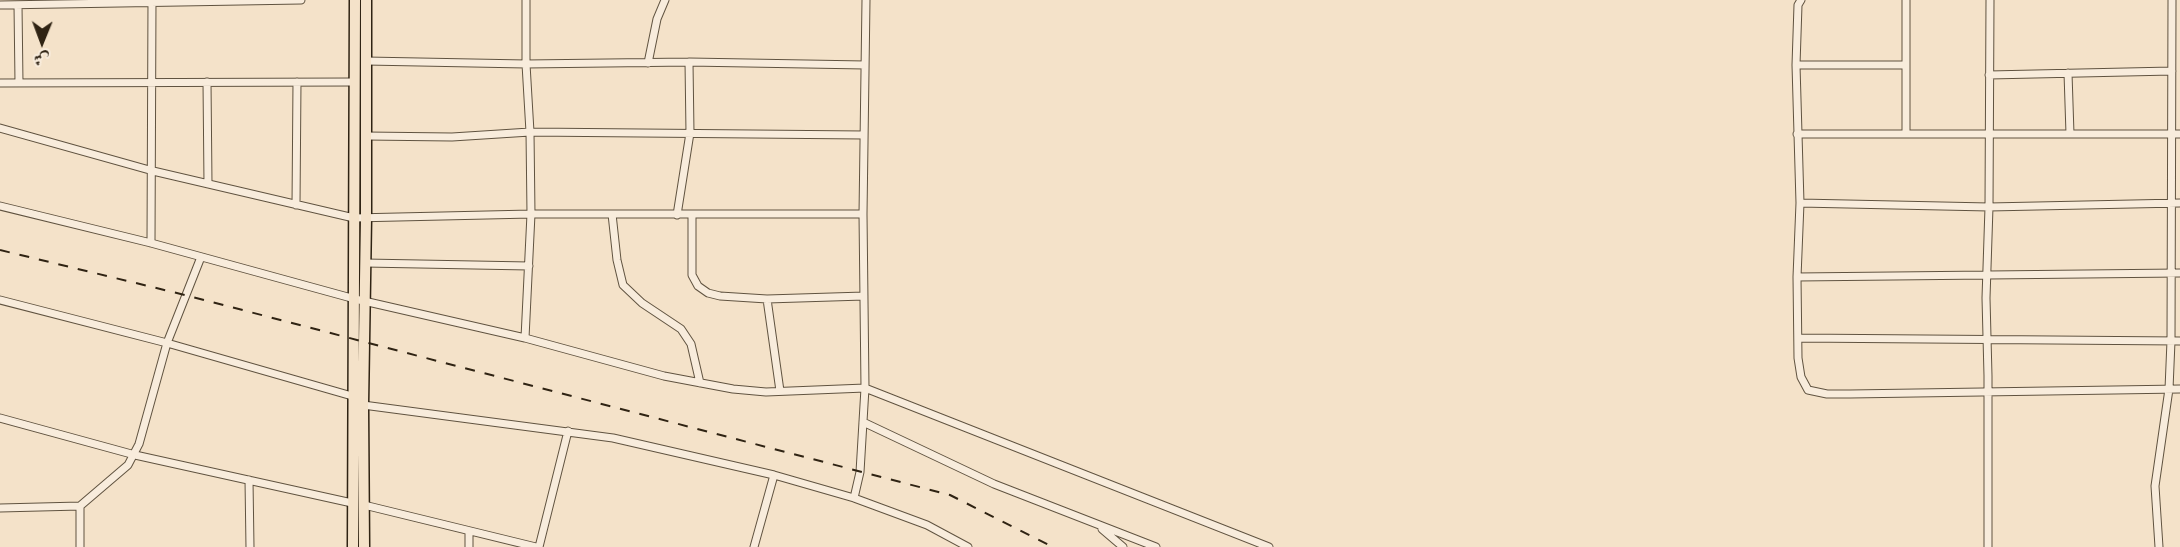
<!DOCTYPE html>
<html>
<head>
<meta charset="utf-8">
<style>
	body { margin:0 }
	#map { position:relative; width:2180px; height:547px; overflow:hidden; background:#f4e2c9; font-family:"Gentium Book Plus",Amiri,serif }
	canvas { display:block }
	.north { position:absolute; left:12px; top:12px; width:60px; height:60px; -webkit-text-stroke:4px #f8ecdc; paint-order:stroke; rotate:181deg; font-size:16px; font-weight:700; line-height:24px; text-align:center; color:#2f2313 }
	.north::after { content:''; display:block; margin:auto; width:21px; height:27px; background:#2f2313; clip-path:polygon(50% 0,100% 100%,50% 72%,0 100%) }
</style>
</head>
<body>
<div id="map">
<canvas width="2180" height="547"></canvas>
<div class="north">ش</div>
</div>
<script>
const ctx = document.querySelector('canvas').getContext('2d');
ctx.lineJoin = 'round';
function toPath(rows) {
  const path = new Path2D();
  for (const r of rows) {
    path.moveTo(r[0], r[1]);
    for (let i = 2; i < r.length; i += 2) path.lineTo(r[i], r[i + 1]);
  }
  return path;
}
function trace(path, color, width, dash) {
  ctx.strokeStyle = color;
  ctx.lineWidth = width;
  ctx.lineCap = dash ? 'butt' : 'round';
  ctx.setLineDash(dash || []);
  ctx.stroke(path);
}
const minor = toPath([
	[1801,0,1798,5,1796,65,1800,203,1797,277,1798,358,1801,377,1808,390,1827,394,1850,394,2180,389],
	[0,5,301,0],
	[18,5,19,83],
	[366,61,526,64,689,62,865,65],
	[648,63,657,19,665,0],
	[1796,65,1905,65],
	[2068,73,2070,134],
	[1989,75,2172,71],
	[207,82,208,184],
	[0,83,354,82],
	[0,128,153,171,354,218,531,214,863,214],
	[1906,133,1906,0],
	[1797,134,2180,134],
	[366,136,452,137,530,132,526,64,526,0],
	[1800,203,1989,207,2180,203],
	[296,205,297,82],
	[0,206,151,243,355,299,525,338,664,376,733,389,766,392,865,388,1269,547],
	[612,214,617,260,623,285,642,303,681,329,691,344,700,383],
	[677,215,690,133,689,62],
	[692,215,692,275,698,286,708,293,720,296,767,299,864,296],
	[151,243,152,0],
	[365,263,529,266],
	[1797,277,2180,273],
	[767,299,780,391],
	[0,300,167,343,352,396],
	[525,338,531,214,530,132,864,135],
	[1798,338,2180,341],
	[363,405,613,438,774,475,854,498,927,525,968,547],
	[0,418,135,455,352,503],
	[863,422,994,484,1156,547],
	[249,480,250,547],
	[854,498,860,472,865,388,863,214,866,0],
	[364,505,536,547],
	[80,506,80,547],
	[0,508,80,506,128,465,139,444,167,343,201,257],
	[1102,529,1123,547],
	[469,532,469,547],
	[539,547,568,431],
	[754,547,774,475],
	[1988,547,1988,376,1986,298,1989,207,1990,0],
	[2159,547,2155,486,2169,389,2171,341,2172,0]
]);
const primary = toPath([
	[353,547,355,0],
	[364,547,363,405,366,218,366,0]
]);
trace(minor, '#605340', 9);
trace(primary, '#2f2313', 13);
trace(minor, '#f8ecdc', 7);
trace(primary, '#f4e2c9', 10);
trace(toPath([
	[0,250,185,295,950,495,1053,547]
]), '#2f2313', 2, [10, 10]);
</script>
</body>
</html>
